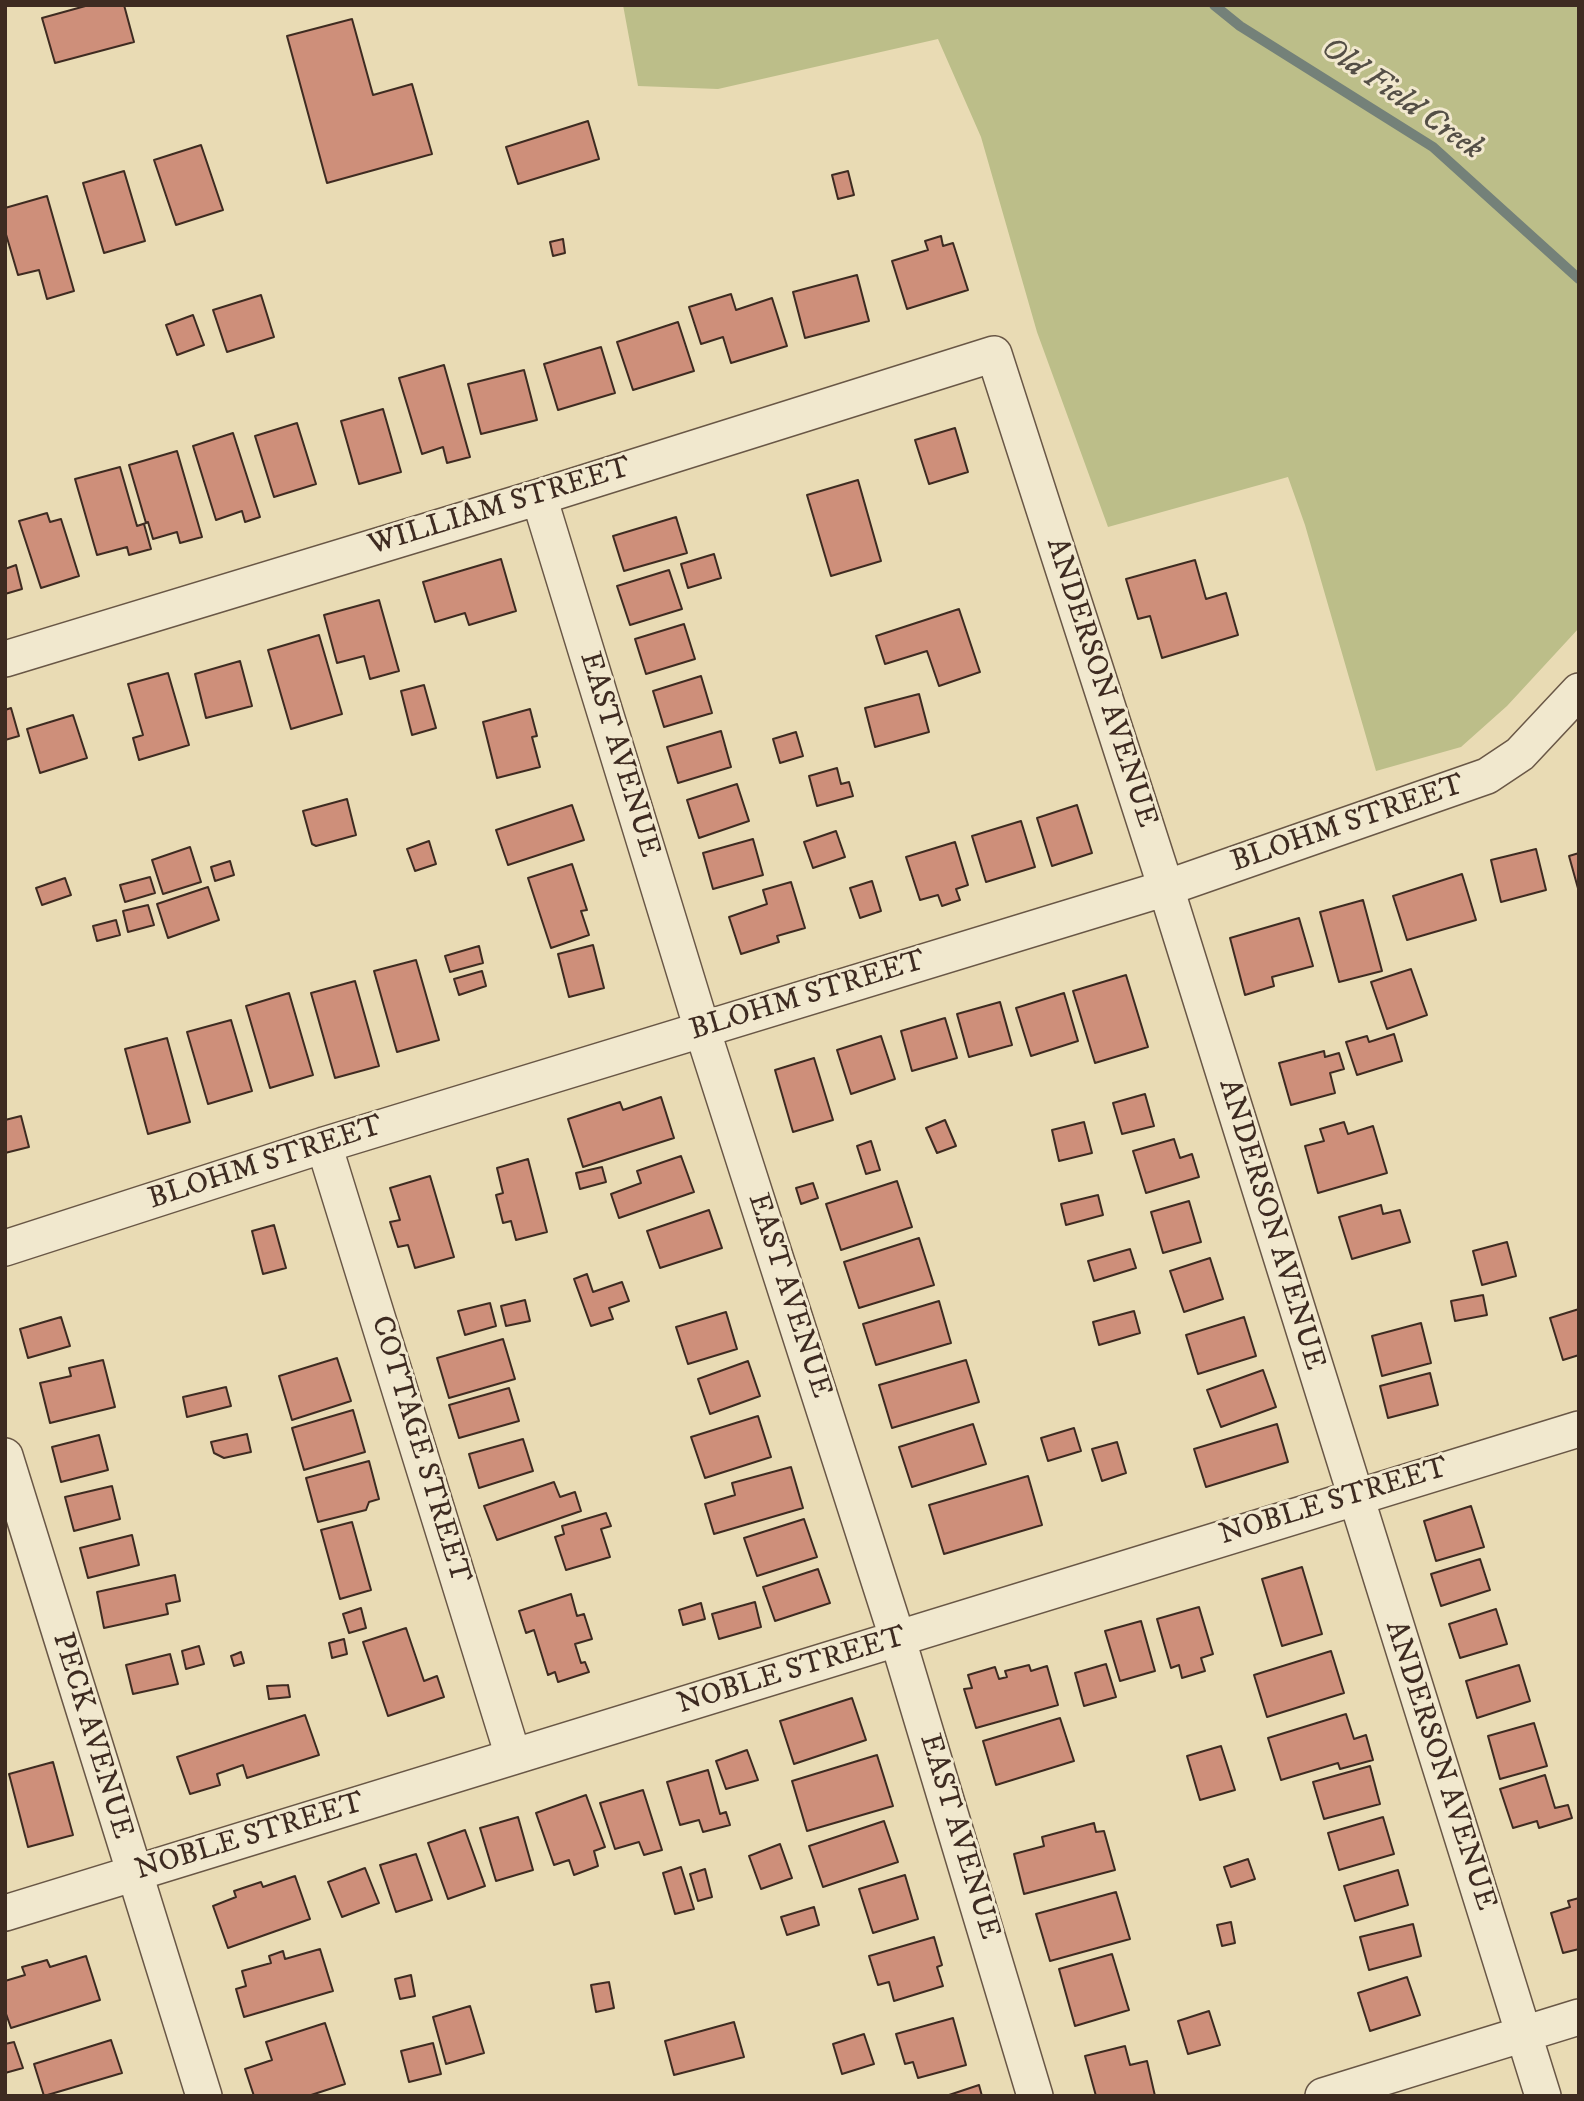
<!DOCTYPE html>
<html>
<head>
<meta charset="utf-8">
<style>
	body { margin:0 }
	#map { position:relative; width:1584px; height:2101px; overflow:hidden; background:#e9dbb4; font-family:"IM FELL DW Pica",serif }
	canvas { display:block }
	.frame { position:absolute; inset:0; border:7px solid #3e2b21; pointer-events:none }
</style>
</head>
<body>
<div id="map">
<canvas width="1584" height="2101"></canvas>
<div class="frame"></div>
</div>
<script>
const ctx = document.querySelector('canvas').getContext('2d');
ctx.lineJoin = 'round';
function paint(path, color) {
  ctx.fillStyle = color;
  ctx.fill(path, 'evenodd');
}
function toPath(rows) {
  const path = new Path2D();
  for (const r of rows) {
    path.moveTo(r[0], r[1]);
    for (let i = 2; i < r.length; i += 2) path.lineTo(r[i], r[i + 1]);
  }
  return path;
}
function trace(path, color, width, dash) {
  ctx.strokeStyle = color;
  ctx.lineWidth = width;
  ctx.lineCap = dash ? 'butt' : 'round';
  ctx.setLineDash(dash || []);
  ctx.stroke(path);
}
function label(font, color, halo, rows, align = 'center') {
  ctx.font = font + ' "IM FELL DW Pica",serif';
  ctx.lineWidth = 6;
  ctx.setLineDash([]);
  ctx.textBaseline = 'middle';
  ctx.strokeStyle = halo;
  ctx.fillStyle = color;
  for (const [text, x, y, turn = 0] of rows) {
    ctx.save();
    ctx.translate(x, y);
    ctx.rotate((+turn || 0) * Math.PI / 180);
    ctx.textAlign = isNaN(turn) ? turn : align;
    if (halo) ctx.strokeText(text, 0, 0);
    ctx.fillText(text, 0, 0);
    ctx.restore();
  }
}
paint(toPath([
	[623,5,1579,5,1579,628,1507,706,1461,747,1376,771,1305,525,1288,477,1108,527,1037,332,981,137,938,39,718,89,638,86]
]), '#bcbe89');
trace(toPath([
	[1214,5,1240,26,1433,147,1579,279]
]), '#748179', 10);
const building = toPath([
	[89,5,124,5,134,42,55,63,42,18,89,5],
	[352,19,373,95,412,84,432,154,327,183,287,36,352,19],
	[588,121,599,159,518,184,506,147,588,121],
	[201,145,223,210,176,225,154,160,201,145],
	[124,171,145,241,104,253,83,183,124,171],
	[848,171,854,195,838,199,832,175,848,171],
	[47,196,74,291,47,299,39,270,18,275,5,231,5,208,47,196],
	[941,236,943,246,953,243,968,290,907,309,892,261,928,250,925,241,941,236],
	[563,239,565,253,553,256,550,242,563,239],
	[857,275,869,321,805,338,793,292,857,275],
	[731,294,736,310,772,298,787,346,731,363,723,337,701,344,689,307,731,294],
	[261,295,274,337,227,352,213,310,261,295],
	[193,315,204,345,177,355,166,325,193,315],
	[678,322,694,371,633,390,617,342,678,322],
	[601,347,615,393,558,410,544,364,601,347],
	[444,365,470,457,447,463,443,447,422,454,399,378,444,365],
	[524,370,537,420,481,434,468,384,524,370],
	[383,409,401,472,359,484,341,421,383,409],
	[297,423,316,484,274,497,255,436,297,423],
	[955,428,968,472,929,484,915,440,955,428],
	[233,433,260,517,245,522,242,511,216,520,193,446,233,433],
	[177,451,202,537,180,543,177,532,153,539,148,522,144,524,151,549,129,555,127,547,97,555,75,479,120,467,137,526,146,523,129,465,177,451],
	[858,480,881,561,831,576,807,495,858,480],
	[47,513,50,522,61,519,79,576,41,588,19,521,47,513],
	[676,517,687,553,624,571,613,536,676,517],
	[714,554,721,578,688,588,681,564,714,554],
	[501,559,516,611,469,625,465,613,435,622,423,582,501,559],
	[1195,560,1206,599,1226,593,1238,635,1162,658,1150,616,1138,619,1126,579,1195,560],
	[16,565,22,589,5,594,5,569,16,565],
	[669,570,682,609,630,625,617,586,669,570],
	[379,600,399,671,370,679,364,656,337,663,324,615,379,600],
	[959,609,980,672,939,686,927,651,885,664,876,636,959,609],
	[684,624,695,659,646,674,635,639,684,624],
	[319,635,342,714,291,729,268,650,319,635],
	[240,661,252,706,206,718,195,674,240,661],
	[168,673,189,745,139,760,133,738,143,735,128,684,168,673],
	[701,676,712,713,664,727,653,691,701,676],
	[424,685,436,728,412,735,401,691,424,685],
	[919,694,929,732,875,747,865,708,919,694],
	[11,708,19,736,5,740,5,710,11,708],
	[530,709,537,736,532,737,540,767,497,778,483,722,530,709],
	[73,715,87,758,40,773,27,729,73,715],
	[721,731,731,767,678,783,667,747,721,731],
	[796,732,803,756,780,763,773,739,796,732],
	[837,768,841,784,849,782,853,796,817,806,809,776,837,768],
	[737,784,749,821,699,838,687,800,737,784],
	[347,799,356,835,316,846,312,844,303,811,347,799],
	[572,805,584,840,508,865,496,830,572,805],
	[1077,805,1092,853,1052,866,1037,818,1077,805],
	[1021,821,1035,867,986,882,972,836,1021,821],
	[836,831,845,857,813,868,804,842,836,831],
	[753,839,763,875,713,889,703,853,753,839],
	[429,841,436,864,415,871,407,849,429,841],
	[955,842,968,885,956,889,960,900,942,906,938,895,920,900,906,857,955,842],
	[190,847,201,882,163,894,152,860,190,847],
	[1536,849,1546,890,1501,902,1491,860,1536,849],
	[1579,853,1579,892,1569,856,1579,853],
	[230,861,234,875,215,881,211,867,230,861],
	[572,864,587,910,581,911,589,935,551,948,528,878,572,864],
	[1462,874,1476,920,1407,940,1393,896,1462,874],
	[150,877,155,893,125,902,120,885,150,877],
	[65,878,71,895,42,905,36,888,65,878],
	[872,881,881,911,860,918,850,888,872,881],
	[791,882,805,928,777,936,779,942,741,954,729,917,767,904,763,890,791,882],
	[208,887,219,920,168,938,157,904,208,887],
	[1363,900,1382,971,1339,982,1320,912,1363,900],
	[148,905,154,925,128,932,123,911,148,905],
	[1299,918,1313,966,1272,977,1274,986,1245,995,1230,938,1299,918],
	[116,920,120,935,97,941,93,926,116,920],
	[593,945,604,988,569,997,558,954,593,945],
	[479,946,483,963,450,972,445,956,479,946],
	[416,960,439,1040,397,1052,374,971,416,960],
	[1411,969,1427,1015,1387,1029,1371,982,1411,969],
	[482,971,486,986,459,995,454,979,482,971],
	[1126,975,1148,1047,1095,1063,1073,991,1126,975],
	[355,981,379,1066,335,1078,311,993,355,981],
	[289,993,313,1075,270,1088,246,1006,289,993],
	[1064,993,1078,1041,1031,1056,1016,1008,1064,993],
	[1000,1002,1012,1045,969,1057,957,1014,1000,1002],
	[945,1018,957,1058,912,1071,901,1031,945,1018],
	[231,1020,252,1091,208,1104,187,1032,231,1020],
	[1394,1034,1402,1061,1357,1075,1346,1042,1367,1036,1369,1042,1394,1034],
	[881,1036,895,1079,851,1094,837,1050,881,1036],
	[167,1038,190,1122,148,1134,125,1049,167,1038],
	[1324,1051,1325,1057,1339,1053,1344,1069,1330,1073,1335,1093,1291,1105,1279,1063,1324,1051],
	[814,1058,833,1120,793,1132,775,1070,814,1058],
	[1145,1094,1154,1126,1122,1134,1113,1103,1145,1094],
	[661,1097,674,1138,583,1167,568,1119,620,1102,623,1110,661,1097],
	[21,1116,29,1147,5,1153,5,1120,21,1116],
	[945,1120,956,1146,937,1153,926,1128,945,1120],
	[1084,1122,1092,1153,1059,1161,1052,1130,1084,1122],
	[1344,1122,1348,1134,1373,1126,1387,1173,1318,1193,1305,1146,1324,1141,1320,1129,1344,1122],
	[1174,1139,1180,1158,1192,1154,1199,1177,1146,1193,1133,1151,1174,1139],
	[871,1141,880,1170,866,1174,857,1146,871,1141],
	[681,1156,694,1192,619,1218,611,1194,641,1183,637,1171,681,1156],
	[528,1159,547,1232,516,1240,511,1221,503,1223,496,1195,503,1193,497,1168,528,1159],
	[602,1167,606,1182,580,1189,576,1173,602,1167],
	[430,1176,454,1257,415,1268,408,1245,398,1247,390,1222,400,1220,390,1188,430,1176],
	[897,1181,912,1227,841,1250,826,1204,897,1181],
	[813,1183,818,1198,801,1204,796,1188,813,1183],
	[1098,1195,1103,1215,1066,1225,1061,1204,1098,1195],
	[1189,1201,1201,1242,1163,1253,1151,1212,1189,1201],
	[1381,1205,1383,1214,1400,1210,1410,1242,1352,1259,1339,1217,1381,1205],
	[709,1210,722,1248,660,1268,647,1231,709,1210],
	[274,1225,286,1268,263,1274,252,1231,274,1225],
	[919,1238,934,1285,859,1308,844,1262,919,1238],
	[1507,1242,1516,1276,1482,1285,1473,1251,1507,1242],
	[1130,1249,1136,1268,1094,1281,1088,1261,1130,1249],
	[1210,1258,1223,1299,1184,1312,1170,1271,1210,1258],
	[587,1274,593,1292,622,1282,629,1301,609,1308,613,1319,591,1326,574,1279,587,1274],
	[1483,1295,1487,1315,1455,1321,1451,1301,1483,1295],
	[525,1300,530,1321,506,1326,501,1306,525,1300],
	[939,1301,951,1343,876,1365,863,1324,939,1301],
	[490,1303,496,1326,465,1335,458,1311,490,1303],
	[1579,1309,1579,1355,1563,1360,1550,1318,1579,1309],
	[1134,1311,1140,1333,1099,1345,1093,1322,1134,1311],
	[726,1312,737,1349,688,1364,676,1327,726,1312],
	[61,1317,70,1346,28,1358,20,1329,61,1317],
	[1244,1317,1256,1356,1198,1374,1186,1335,1244,1317],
	[1421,1323,1431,1363,1382,1376,1372,1336,1421,1323],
	[503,1339,515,1379,449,1398,437,1358,503,1339],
	[337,1358,351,1401,292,1420,279,1376,337,1358],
	[103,1360,115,1407,50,1423,40,1383,71,1376,69,1368,103,1360],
	[966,1360,979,1402,892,1428,879,1385,966,1360],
	[748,1361,760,1396,710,1414,698,1379,748,1361],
	[1263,1370,1276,1407,1221,1427,1207,1390,1263,1370],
	[1430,1373,1438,1405,1388,1418,1380,1386,1430,1373],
	[226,1387,231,1406,187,1417,183,1397,226,1387],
	[509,1388,519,1421,459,1438,449,1405,509,1388],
	[353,1410,365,1452,304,1470,292,1428,353,1410],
	[758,1416,771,1457,705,1478,691,1437,758,1416],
	[973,1424,986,1464,912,1487,899,1447,973,1424],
	[1277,1424,1288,1462,1206,1487,1194,1449,1277,1424],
	[1074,1428,1081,1451,1048,1461,1041,1438,1074,1428],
	[247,1434,251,1452,224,1458,214,1453,211,1442,247,1434],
	[99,1435,108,1470,61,1482,52,1447,99,1435],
	[523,1439,533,1471,479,1488,469,1454,523,1439],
	[1117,1442,1126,1473,1102,1481,1092,1449,1117,1442],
	[369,1461,379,1499,369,1502,366,1510,318,1522,306,1478,369,1461],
	[791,1467,803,1508,714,1534,705,1504,735,1495,732,1483,791,1467],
	[1028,1476,1042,1525,944,1554,929,1505,1028,1476],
	[554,1482,560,1497,575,1492,581,1511,497,1540,484,1506,554,1482],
	[112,1486,120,1519,74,1531,65,1497,112,1486],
	[1471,1506,1484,1547,1436,1561,1424,1521,1471,1506],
	[606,1513,611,1526,601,1529,610,1557,566,1570,555,1537,564,1534,562,1526,606,1513],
	[804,1519,817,1557,757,1576,744,1538,804,1519],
	[352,1522,371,1590,340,1599,321,1530,352,1522],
	[132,1535,139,1565,88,1578,80,1548,132,1535],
	[1480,1559,1490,1590,1441,1606,1431,1574,1480,1559],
	[1302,1567,1322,1634,1282,1646,1262,1579,1302,1567],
	[818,1569,830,1603,775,1621,763,1587,818,1569],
	[175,1575,180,1601,166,1604,168,1614,104,1628,97,1592,175,1575],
	[571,1594,577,1616,584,1614,592,1639,575,1644,581,1663,585,1662,589,1672,558,1682,555,1672,548,1675,534,1630,526,1633,519,1611,571,1594],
	[755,1602,761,1627,719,1639,712,1614,755,1602],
	[701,1603,705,1619,683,1625,679,1610,701,1603],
	[1199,1607,1213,1654,1201,1658,1205,1671,1182,1678,1179,1665,1171,1668,1157,1619,1199,1607],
	[361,1608,366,1628,349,1633,343,1614,361,1608],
	[1496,1609,1507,1644,1460,1658,1449,1624,1496,1609],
	[1141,1621,1155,1671,1120,1681,1105,1631,1141,1621],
	[406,1628,424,1681,437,1676,444,1697,388,1716,363,1642,406,1628],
	[344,1639,347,1654,332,1658,329,1643,344,1639],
	[199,1646,204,1664,186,1669,182,1651,199,1646],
	[1331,1651,1344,1693,1267,1717,1254,1675,1331,1651],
	[241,1652,244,1663,234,1666,231,1656,241,1652],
	[170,1654,178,1684,133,1694,126,1665,170,1654],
	[1106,1664,1116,1697,1084,1706,1075,1673,1106,1664],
	[1029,1665,1031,1671,1047,1666,1058,1705,976,1728,964,1689,972,1688,968,1675,995,1667,999,1679,1007,1677,1005,1671,1029,1665],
	[1519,1665,1530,1701,1477,1718,1466,1681,1519,1665],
	[288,1685,290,1697,269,1699,267,1686,288,1685],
	[852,1698,866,1740,794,1764,780,1721,852,1698],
	[1346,1714,1354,1739,1366,1735,1373,1760,1340,1769,1338,1763,1281,1780,1268,1738,1346,1714],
	[305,1715,319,1755,247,1778,243,1765,217,1774,220,1785,190,1794,177,1757,305,1715],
	[1060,1718,1074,1761,996,1785,983,1741,1060,1718],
	[1534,1723,1547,1766,1500,1779,1488,1736,1534,1723],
	[1221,1746,1235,1790,1200,1800,1187,1756,1221,1746],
	[747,1750,758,1780,726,1789,716,1761,747,1750],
	[877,1755,893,1806,807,1831,792,1781,877,1755],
	[53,1762,73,1835,28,1847,9,1774,53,1762],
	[1370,1766,1380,1804,1324,1819,1313,1782,1370,1766],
	[708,1770,720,1814,726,1812,730,1825,703,1832,699,1820,680,1825,667,1782,708,1770],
	[1545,1775,1555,1808,1568,1805,1572,1818,1539,1828,1537,1821,1513,1828,1500,1789,1545,1775],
	[643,1790,662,1850,644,1855,639,1842,615,1849,600,1803,643,1790],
	[586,1795,605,1847,594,1851,598,1866,574,1875,569,1860,554,1865,536,1813,586,1795],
	[518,1817,533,1870,496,1881,480,1828,518,1817],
	[1383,1817,1394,1854,1339,1870,1328,1833,1383,1817],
	[884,1821,898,1862,823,1887,809,1846,884,1821],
	[1094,1823,1096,1832,1104,1831,1115,1870,1024,1894,1014,1854,1044,1846,1042,1837,1094,1823],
	[465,1830,485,1886,448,1899,428,1843,465,1830],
	[780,1844,792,1878,761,1889,749,1856,780,1844],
	[416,1854,432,1900,396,1912,380,1865,416,1854],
	[1248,1859,1255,1879,1231,1887,1224,1867,1248,1859],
	[681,1867,694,1909,675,1914,663,1873,681,1867],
	[365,1868,379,1903,342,1917,328,1882,365,1868],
	[705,1869,712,1897,698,1901,690,1874,705,1869],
	[1398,1870,1408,1905,1355,1921,1344,1886,1398,1870],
	[905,1875,918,1919,873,1933,859,1889,905,1875],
	[295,1876,310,1919,228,1948,213,1906,236,1897,234,1891,261,1882,263,1887,295,1876],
	[1116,1892,1130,1939,1050,1961,1036,1914,1116,1892],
	[1579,1898,1579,1949,1563,1953,1551,1913,1570,1907,1568,1901,1579,1898],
	[814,1907,819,1925,787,1935,781,1917,814,1907],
	[1231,1922,1235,1943,1222,1946,1217,1925,1231,1922],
	[1413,1924,1421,1956,1369,1970,1360,1937,1413,1924],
	[934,1937,942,1965,937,1967,943,1986,894,2001,889,1982,878,1985,869,1956,934,1937],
	[320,1949,333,1991,244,2017,236,1989,246,1986,242,1971,271,1963,269,1956,283,1951,285,1959,320,1949],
	[1112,1954,1129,2010,1075,2026,1059,1969,1112,1954],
	[86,1956,100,2000,11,2028,5,2011,5,1981,25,1975,22,1967,47,1960,50,1967,86,1956],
	[411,1975,415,1996,400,1999,395,1979,411,1975],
	[1407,1977,1420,2015,1370,2031,1358,1993,1407,1977],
	[609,1982,614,2008,596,2012,591,1985,609,1982],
	[470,2006,484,2053,446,2064,433,2017,470,2006],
	[1209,2011,1220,2045,1188,2054,1178,2021,1209,2011],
	[953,2018,966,2065,918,2078,913,2062,905,2064,896,2034,953,2018],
	[734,2022,744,2057,674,2075,665,2041,734,2022],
	[325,2023,345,2084,308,2096,254,2096,245,2069,272,2060,266,2042,325,2023],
	[864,2034,874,2064,842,2074,833,2044,864,2034],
	[111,2040,122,2073,44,2096,34,2064,111,2040],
	[14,2042,23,2068,5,2073,5,2044,14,2042],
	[433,2043,441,2074,409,2082,401,2051,433,2043],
	[1125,2046,1130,2065,1147,2061,1155,2096,1096,2096,1085,2056,1125,2046],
	[979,2085,982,2096,946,2096,979,2085]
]);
paint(building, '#ce8f7a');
trace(building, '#3e2b21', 2);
const minor = toPath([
	[539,497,702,1029,898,1640,1035,2096],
	[5,659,539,497,994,354,1166,888,1543,2096],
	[324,1145,513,1756],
	[5,1248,324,1145,1166,888,1487,776,1520,754,1579,691],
	[5,1456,204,2096],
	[5,1913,1579,1429],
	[1323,2096,1579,2017]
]);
trace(minor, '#695746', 38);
trace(minor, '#f1e8ce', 35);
label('30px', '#3e2b21', '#f1e8ce', [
	["WILLIAM STREET",500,508,-17],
	["ANDERSON AVENUE",1100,683,72],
	["EAST AVENUE",618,755,73],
	["BLOHM STREET",1348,825,-19],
	["BLOHM STREET",808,997,-17],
	["BLOHM STREET",266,1164,-18],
	["ANDERSON AVENUE",1270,1225,73],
	["EAST AVENUE",788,1296,72],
	["COTTAGE STREET",419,1450,73],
	["NOBLE STREET",1334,1503,-17],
	["NOBLE STREET",792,1672,-17],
	["PECK AVENUE",91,1736,73],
	["ANDERSON AVENUE",1439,1766,72],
	["EAST AVENUE",958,1837,73],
	["NOBLE STREET",250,1838,-17]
]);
label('italic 32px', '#544f46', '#f1e8ce', [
	["Old Field Creek",1401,100,35]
]);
</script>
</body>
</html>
